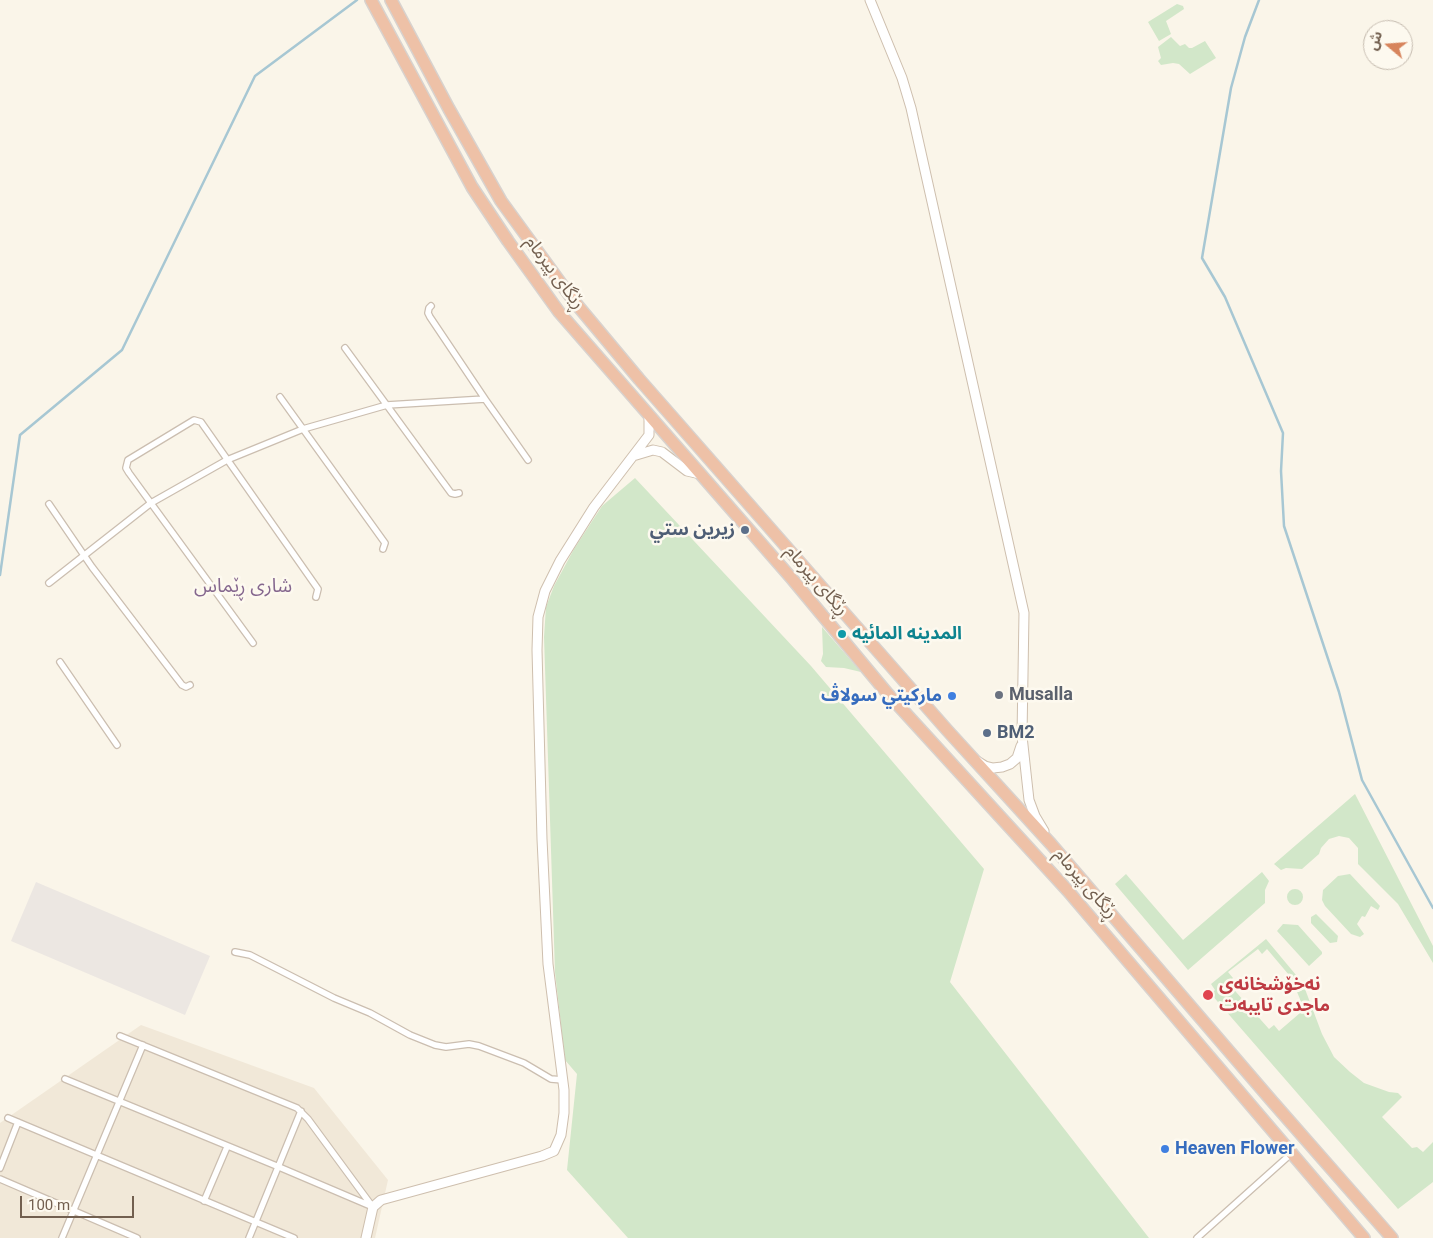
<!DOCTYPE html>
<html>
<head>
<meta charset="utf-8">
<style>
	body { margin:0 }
	#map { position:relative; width:1433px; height:1238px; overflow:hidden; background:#faf5e9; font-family:Roboto,"Noto Sans Arabic",sans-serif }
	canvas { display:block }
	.north { position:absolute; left:1363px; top:20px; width:50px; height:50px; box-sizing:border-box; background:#fdf9ef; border:1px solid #c5bbaf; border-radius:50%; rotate:288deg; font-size:14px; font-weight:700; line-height:20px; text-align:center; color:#725f4f }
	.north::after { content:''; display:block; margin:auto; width:18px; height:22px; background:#d7845c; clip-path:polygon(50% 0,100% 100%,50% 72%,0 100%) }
	.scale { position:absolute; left:20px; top:1196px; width:114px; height:22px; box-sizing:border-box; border:2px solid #725f4f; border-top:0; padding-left:6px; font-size:15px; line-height:18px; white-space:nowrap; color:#725f4f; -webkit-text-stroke:4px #fdf9ef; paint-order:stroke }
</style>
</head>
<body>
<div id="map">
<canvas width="1433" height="1238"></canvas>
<div class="north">ش</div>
<div class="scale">100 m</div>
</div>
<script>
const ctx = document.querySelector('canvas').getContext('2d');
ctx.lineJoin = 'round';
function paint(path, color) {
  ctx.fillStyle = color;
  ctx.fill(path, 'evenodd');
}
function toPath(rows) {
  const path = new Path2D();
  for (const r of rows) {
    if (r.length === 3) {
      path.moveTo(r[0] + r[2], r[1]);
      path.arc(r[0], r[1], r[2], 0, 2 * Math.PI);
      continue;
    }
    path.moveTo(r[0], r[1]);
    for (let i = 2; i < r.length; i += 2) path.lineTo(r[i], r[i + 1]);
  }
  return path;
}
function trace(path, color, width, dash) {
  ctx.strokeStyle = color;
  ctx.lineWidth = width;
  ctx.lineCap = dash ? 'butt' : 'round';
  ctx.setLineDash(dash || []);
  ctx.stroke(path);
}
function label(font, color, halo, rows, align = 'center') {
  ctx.font = font + ' Roboto,"Noto Sans Arabic",sans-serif';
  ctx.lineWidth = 5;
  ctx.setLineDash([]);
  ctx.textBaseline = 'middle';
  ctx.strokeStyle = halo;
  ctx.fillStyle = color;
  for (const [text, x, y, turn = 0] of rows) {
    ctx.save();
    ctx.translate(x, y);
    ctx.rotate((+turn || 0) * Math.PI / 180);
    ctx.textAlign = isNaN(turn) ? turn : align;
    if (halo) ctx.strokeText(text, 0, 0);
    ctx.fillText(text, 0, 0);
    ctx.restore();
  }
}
paint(toPath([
	[141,1025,314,1088,388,1180,375,1238,0,1238,0,1123]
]), '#f1e8d8');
paint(toPath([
	[36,882,210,956,185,1015,11,941]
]), '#ece7e2');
paint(toPath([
	[1177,4,1183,6,1184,9,1166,21,1171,34,1159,41,1148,22],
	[1171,37,1180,46,1185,44,1189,48,1192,48,1205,41,1216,58,1190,74,1179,64,1173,63,1161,65,1158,61,1161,58,1158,47],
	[635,478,811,666,984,869,950,982,1149,1238,628,1238,567,1170,577,1074,565,1060,555,972,544,637,546,607,554,586,574,549,602,506],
	[822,627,861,672,844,668,826,667,821,661,823,654],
	[1355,794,1433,946,1433,963,1398,904,1358,864,1358,848,1349,838,1339,836,1329,839,1321,848,1319,854,1302,869,1286,868,1281,870,1274,864],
	[1262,872,1269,881,1265,890,1265,903,1188,970,1115,884,1126,874,1183,940],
	[1350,874,1380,906,1378,910,1371,906,1365,917,1362,916,1357,924,1364,934,1360,937,1351,934,1325,906,1322,900,1323,890,1338,876],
	[1295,897,8],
	[1316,914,1338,936,1337,942,1330,943,1311,923,1311,917],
	[1283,924,1298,925,1322,952,1322,954,1309,966,1277,931],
	[1266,939,1296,975,1289,983,1285,979,1289,975,1267,949,1262,954,1258,949,1228,972,1233,978,1228,983,1269,1029,1274,1025,1279,1031,1300,1013,1300,999,1297,992,1305,989,1322,1034,1334,1057,1350,1072,1364,1083,1389,1092,1398,1093,1402,1097,1382,1117,1412,1148,1417,1147,1423,1152,1433,1142,1433,1182,1398,1209,1211,994,1215,990,1211,984]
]), '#d2e7c9');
trace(toPath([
	[1259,0,1245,37,1231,88,1202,258,1225,297,1283,433,1281,471,1284,526,1339,692,1362,780,1433,908],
	[0,575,20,435,122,350,255,76,357,0]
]), '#a7c7d3', 2.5);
const street = toPath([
	[431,306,429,308,428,313,430,317,485,399],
	[345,348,451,493,455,494,459,493],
	[280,397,385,543,383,549],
	[49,504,92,567,182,685,186,687,190,685],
	[49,583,151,503,227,460,303,429,387,405,485,399,528,460],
	[253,643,129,473,126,468,128,460,194,420,201,422,318,589,316,597],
	[60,662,117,745],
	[235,952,250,955,334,998,370,1013,410,1035,435,1045,446,1047,469,1044,479,1046,524,1063,551,1079,563,1080],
	[120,1036,297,1108,308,1119,372,1206],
	[65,1079,279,1167,373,1207],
	[8,1118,294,1238],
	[0,1168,18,1122],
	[0,1179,137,1238],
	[204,1201,227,1147],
	[62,1238,143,1045],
	[249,1238,301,1111],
	[1197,1238,1292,1153]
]);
const secondary = toPath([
	[870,0,902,78,911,108,1024,613,1022,736,1027,782,1029,800,1035,816,1044,831],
	[633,456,653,450,662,452,687,471,700,474],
	[977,761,985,766,993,768,1002,767,1010,764,1017,758,1021,746],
	[366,1238,373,1207,381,1200,542,1156,554,1151,561,1135,564,1113,564,1090,548,964,542,839,537,650,538,617,545,591,560,561,594,507,649,435,649,415]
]);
const highway = toPath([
	[371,0,472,187,508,241,559,312,793,580,887,693,1068,891,1364,1238],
	[391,0,449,109,501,201,573,300,639,379,947,730,1051,844,1271,1100,1392,1238]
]);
trace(street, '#cbbeb0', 8);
trace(secondary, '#cebfae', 11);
trace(highway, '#d8d2ce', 14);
trace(street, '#fff', 5.5);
trace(secondary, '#fff', 9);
trace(highway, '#eec1a7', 11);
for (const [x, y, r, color] of [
	[745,530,5,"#5c6f8a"],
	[842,634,5,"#0f9aa8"],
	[999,695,5,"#6b7280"],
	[952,696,5,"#3f7fe0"],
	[987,733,5,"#5c6f8a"],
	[1208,995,6,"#e0444e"],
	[1165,1149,5,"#3f7fe0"]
]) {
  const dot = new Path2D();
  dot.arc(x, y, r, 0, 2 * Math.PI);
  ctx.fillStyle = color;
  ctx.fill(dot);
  trace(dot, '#fdf9ef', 2);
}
label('18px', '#725f4f', '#fdf9ef', [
	["ڕێگای پیرمام",554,273,53],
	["ڕێگای پیرمام",816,581,49],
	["ڕێگای پیرمام",1085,884,49]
]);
label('bold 18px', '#4e5e75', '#fdf9ef', [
	["زيرين ستي",735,530],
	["BM2",997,733,"left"]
], 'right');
label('bold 18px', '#0d838f', '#fdf9ef', [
	["المدينه المائيه",852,634]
], 'left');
label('bold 18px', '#5b616d', '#fdf9ef', [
	["Musalla",1009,695]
], 'left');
label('bold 18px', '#366cbe', '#fdf9ef', [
	["ماركيتي سولاڤ",942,696],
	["Heaven Flower",1175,1149,"left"]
], 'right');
label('bold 18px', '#be3a42', '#fdf9ef', [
	["نەخۆشخانەی",1219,985],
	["ماجدی تایبەت",1219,1006]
], 'left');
label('19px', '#85678e', '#fdf9ef', [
	["شاری ڕێماس",243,587]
]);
</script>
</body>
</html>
